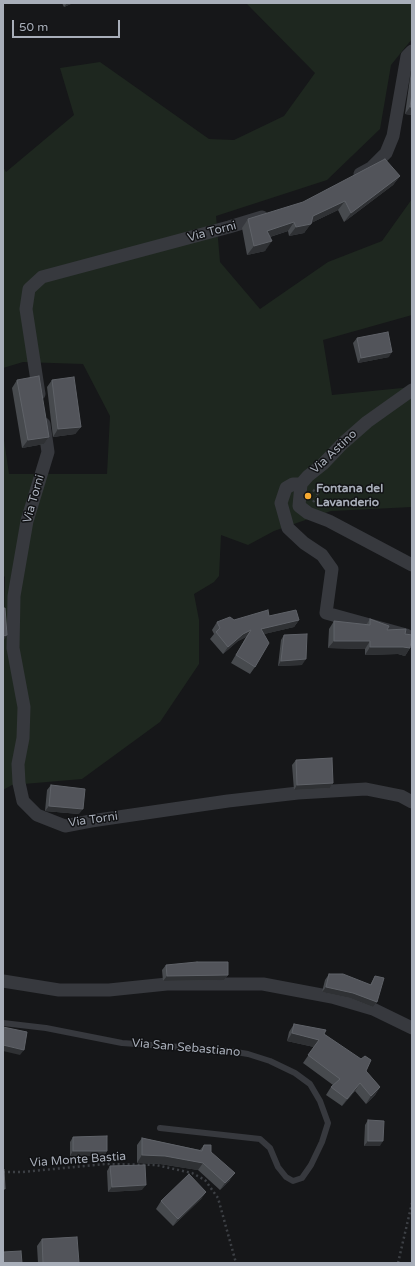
<!DOCTYPE html>
<html>
<head>
<meta charset="utf-8">
<style>
	body { margin:0 }
	#map { position:relative; width:415px; height:1266px; overflow:hidden; background:#161719; font-family:"Varela Round",sans-serif }
	canvas { display:block }
	.frame { position:absolute; inset:0; border:4px solid #a8aeb9; pointer-events:none }
	.scale { position:absolute; left:12px; top:20px; width:108px; height:18px; box-sizing:border-box; border:2px solid #a8aeb9; border-top:0; padding-left:5px; font-size:12px; line-height:14px; white-space:nowrap; color:#a8aeb9; -webkit-text-stroke:3px #111214; paint-order:stroke }
</style>
</head>
<body>
<div id="map">
<canvas width="415" height="1266"></canvas>
<div class="frame"></div>
<div class="scale">50 m</div>
</div>
<script>
const ctx = document.querySelector('canvas').getContext('2d');
ctx.lineJoin = 'round';
function paint(path, color) {
  ctx.fillStyle = color;
  ctx.fill(path, 'evenodd');
}
function toPath(rows) {
  const path = new Path2D();
  for (const r of rows) {
    path.moveTo(r[0], r[1]);
    for (let i = 2; i < r.length; i += 2) path.lineTo(r[i], r[i + 1]);
  }
  return path;
}
function trace(path, color, width, dash) {
  ctx.strokeStyle = color;
  ctx.lineWidth = width;
  ctx.lineCap = dash ? 'butt' : 'round';
  ctx.setLineDash(dash || []);
  ctx.stroke(path);
}
function label(font, color, halo, rows, align = 'center') {
  ctx.font = font + ' "Varela Round",sans-serif';
  ctx.lineWidth = 3;
  ctx.setLineDash([]);
  ctx.textBaseline = 'middle';
  ctx.strokeStyle = halo;
  ctx.fillStyle = color;
  for (const [text, x, y, turn = 0] of rows) {
    ctx.save();
    ctx.translate(x, y);
    ctx.rotate((+turn || 0) * Math.PI / 180);
    ctx.textAlign = isNaN(turn) ? turn : align;
    if (halo) ctx.strokeText(text, 0, 0);
    ctx.fillText(text, 0, 0);
    ctx.restore();
  }
}
paint(toPath([
	[248,3,412,3,412,39,391,65,380,129,327,180,216,216,220,262,260,309,328,262,382,241,412,199,412,315,323,340,332,395,412,387,412,507,331,511,274,531,248,545,221,535,219,576,214,582,194,594,199,620,199,664,160,722,82,779,12,785,3,790,3,653,5,577,3,575,3,433,9,474,107,474,110,416,83,364,23,362,3,368,3,167,6,172,74,115,60,68,100,62,209,139,234,140,284,116,315,73,247,4]
]), '#1e271f');
trace(toPath([
	[313,490,319,495,313,502],
	[3,1172,23,1172,105,1164,156,1165,192,1173,205,1180,218,1198,236,1263],
	[398,1263,412,1203]
]), '#3d4045', 2.5, [2, 3]);
trace(toPath([
	[3,1023,46,1028,122,1043,224,1050,248,1054,270,1061,295,1073,310,1084,320,1101,328,1123,322,1142,311,1165,302,1178,293,1181,286,1177,278,1167,270,1148,260,1139,160,1128]
]), '#37393e', 6);
trace(toPath([
	[360,174,371,168,386,153,393,136,407,56,412,51],
	[412,390,367,422,342,444,323,464,308,476,301,484,299,506,308,513,329,521,412,565],
	[39,394,26,309,29,289,42,277,229,227,262,217],
	[44,424,48,452,27,521,14,596,13,648,24,707,23,738,18,764,19,783,23,801,37,815,65,826,91,821,228,801,298,793,366,789,401,796,412,802],
	[301,484,293,484,286,488,281,503,288,528,304,543,322,555,332,569,326,613,406,635,412,639],
	[3,981,59,990,109,990,167,984,263,984,332,997,373,1009,412,1028]
]), '#37393e', 13);
paint(toPath([
	[62,3,73,3,64,7],
	[412,64,412,115,405,114],
	[400,176,393,185,344,222,338,210,311,223,304,233,289,236,288,231,270,237,265,251,247,255,242,228,248,219],
	[357,338,389,357,358,363,353,343],
	[17,380,49,437,44,444,22,448,12,388],
	[52,380,81,427,75,434,53,437,47,387],
	[269,616,299,620,294,627,264,634,255,667,250,674,231,663,246,637,238,641,223,654,210,639,214,634,212,630,217,622],
	[370,619,387,630,405,634,410,648,405,656,398,654,365,655,365,649,328,648,329,629,334,621,366,625],
	[284,635,302,665,278,666,281,640],
	[296,760,333,783,330,788,294,790,292,765],
	[51,785,79,814,45,811,47,790],
	[166,965,228,975,224,980,163,981,162,970],
	[329,974,370,985,375,976,377,1002,373,1007,350,998,322,992,325,980],
	[294,1024,324,1034,366,1071,380,1087,375,1095,366,1104,355,1091,342,1106,326,1095,331,1087,333,1085,303,1063,314,1047,287,1041,289,1032],
	[368,1120,380,1146,364,1146,365,1125],
	[73,1137,107,1151,104,1156,70,1156,70,1142],
	[142,1138,200,1150,204,1145,211,1152,230,1180,220,1190,198,1170,160,1164,137,1163,137,1145],
	[110,1166,142,1190,108,1192,107,1171],
	[206,1192,201,1199,173,1226,156,1209,161,1201],
	[42,1239,79,1263,38,1263,37,1246]
]), '#474a4e');
paint(toPath([
	[67,3,73,3,64,7],
	[410,107,412,107,412,115,405,114],
	[400,176,393,185,344,222,351,213],
	[345,201,338,210,309,224,311,224,304,233,289,236,296,227,313,216],
	[294,222,288,231,260,240,267,231],
	[272,241,265,251,247,255,254,246],
	[392,352,389,357,358,363,361,358],
	[81,427,75,434,53,437,58,429],
	[49,437,44,444,22,448,28,440],
	[299,620,294,627,256,636,261,629],
	[251,630,246,637,238,641,223,654,228,647,243,634],
	[7,635,4,640,3,640,3,636],
	[334,641,370,641,365,649,328,648],
	[370,647,403,647,410,648,405,656,398,654,365,655],
	[306,659,302,665,278,666,281,661],
	[333,783,330,788,294,790,297,785],
	[49,806,83,809,79,814,45,811],
	[228,975,224,980,163,981,167,976],
	[326,987,353,993,377,1002,373,1007,350,998,322,992],
	[292,1033,319,1040,314,1047,287,1041],
	[3,1045,24,1050,20,1055,3,1051],
	[360,1083,355,1091,342,1106,347,1099],
	[380,1087,375,1095,366,1104,371,1096],
	[368,1141,383,1141,380,1146,364,1146],
	[73,1151,107,1151,104,1156,70,1156],
	[142,1155,165,1156,203,1163,198,1170,160,1164,137,1163],
	[235,1173,230,1180,220,1190,225,1183],
	[146,1185,142,1190,108,1192,112,1187],
	[206,1192,201,1199,173,1226,178,1219]
]), '#2f3134');
const building = toPath([
	[412,94,412,107,410,107,412,94],
	[385,159,400,176,351,213,345,201,313,216,311,224,296,227,294,222,267,231,272,241,254,246,248,219,303,202,385,159],
	[388,332,392,352,361,358,357,338,388,332],
	[39,376,49,437,28,440,17,380,39,376],
	[74,377,81,427,58,429,52,380,74,377],
	[3,608,5,608,7,635,3,636,3,608],
	[268,610,269,616,296,610,299,620,261,629,269,643,255,667,236,655,251,630,243,634,228,647,216,632,220,628,217,622,230,617,234,620,268,610],
	[370,619,389,626,387,630,406,629,405,634,412,635,410,648,403,647,370,647,370,641,334,641,334,621,370,625,370,619],
	[307,634,306,659,281,661,284,635,307,634],
	[332,758,333,783,297,785,296,760,332,758],
	[51,785,85,789,83,809,49,806,51,785],
	[197,962,228,962,228,975,167,976,166,965,197,962],
	[329,974,343,974,371,985,375,976,384,978,377,1002,353,993,326,987,329,974],
	[294,1024,326,1030,324,1034,361,1059,365,1056,371,1060,366,1071,380,1087,371,1096,360,1083,347,1099,331,1087,340,1079,308,1055,319,1040,292,1033,294,1024],
	[3,1027,27,1032,24,1050,3,1045,3,1027],
	[368,1120,384,1121,383,1141,368,1141,368,1120],
	[107,1136,107,1151,73,1151,73,1137,107,1136],
	[142,1138,202,1151,204,1145,211,1145,211,1152,235,1173,225,1183,203,1163,165,1156,142,1155,142,1138],
	[145,1165,146,1185,112,1187,110,1166,145,1165],
	[3,1169,4,1169,5,1189,3,1189,3,1169],
	[189,1174,206,1192,178,1219,161,1201,189,1174],
	[77,1237,79,1263,43,1263,42,1239,77,1237],
	[21,1251,22,1263,3,1263,3,1252,21,1251]
]);
paint(building, '#52545a');
trace(building, '#5f6268', 1);
for (const [x, y, r, color] of [
	[308,496,4,"#f6a931"]
]) {
  const dot = new Path2D();
  dot.arc(x, y, r, 0, 2 * Math.PI);
  ctx.fillStyle = color;
  ctx.fill(dot);
  trace(dot, '#111214', 1.5);
}
label('12px', '#a8aeb9', '#111214', [
	["Via Torni",212,232,-15],
	["Via Astino",334,452,-43],
	["Via Torni",34,499,-74],
	["Via Torni",93,820,-8],
	["Via San Sebastiano",186,1048,5],
	["Via Monte Bastia",78,1160,-4]
]);
label('bold 12px', '#a8aeb9', '#111214', [
	["Fontana del",316,489],
	["Lavanderio",316,503]
], 'left');
</script>
</body>
</html>
